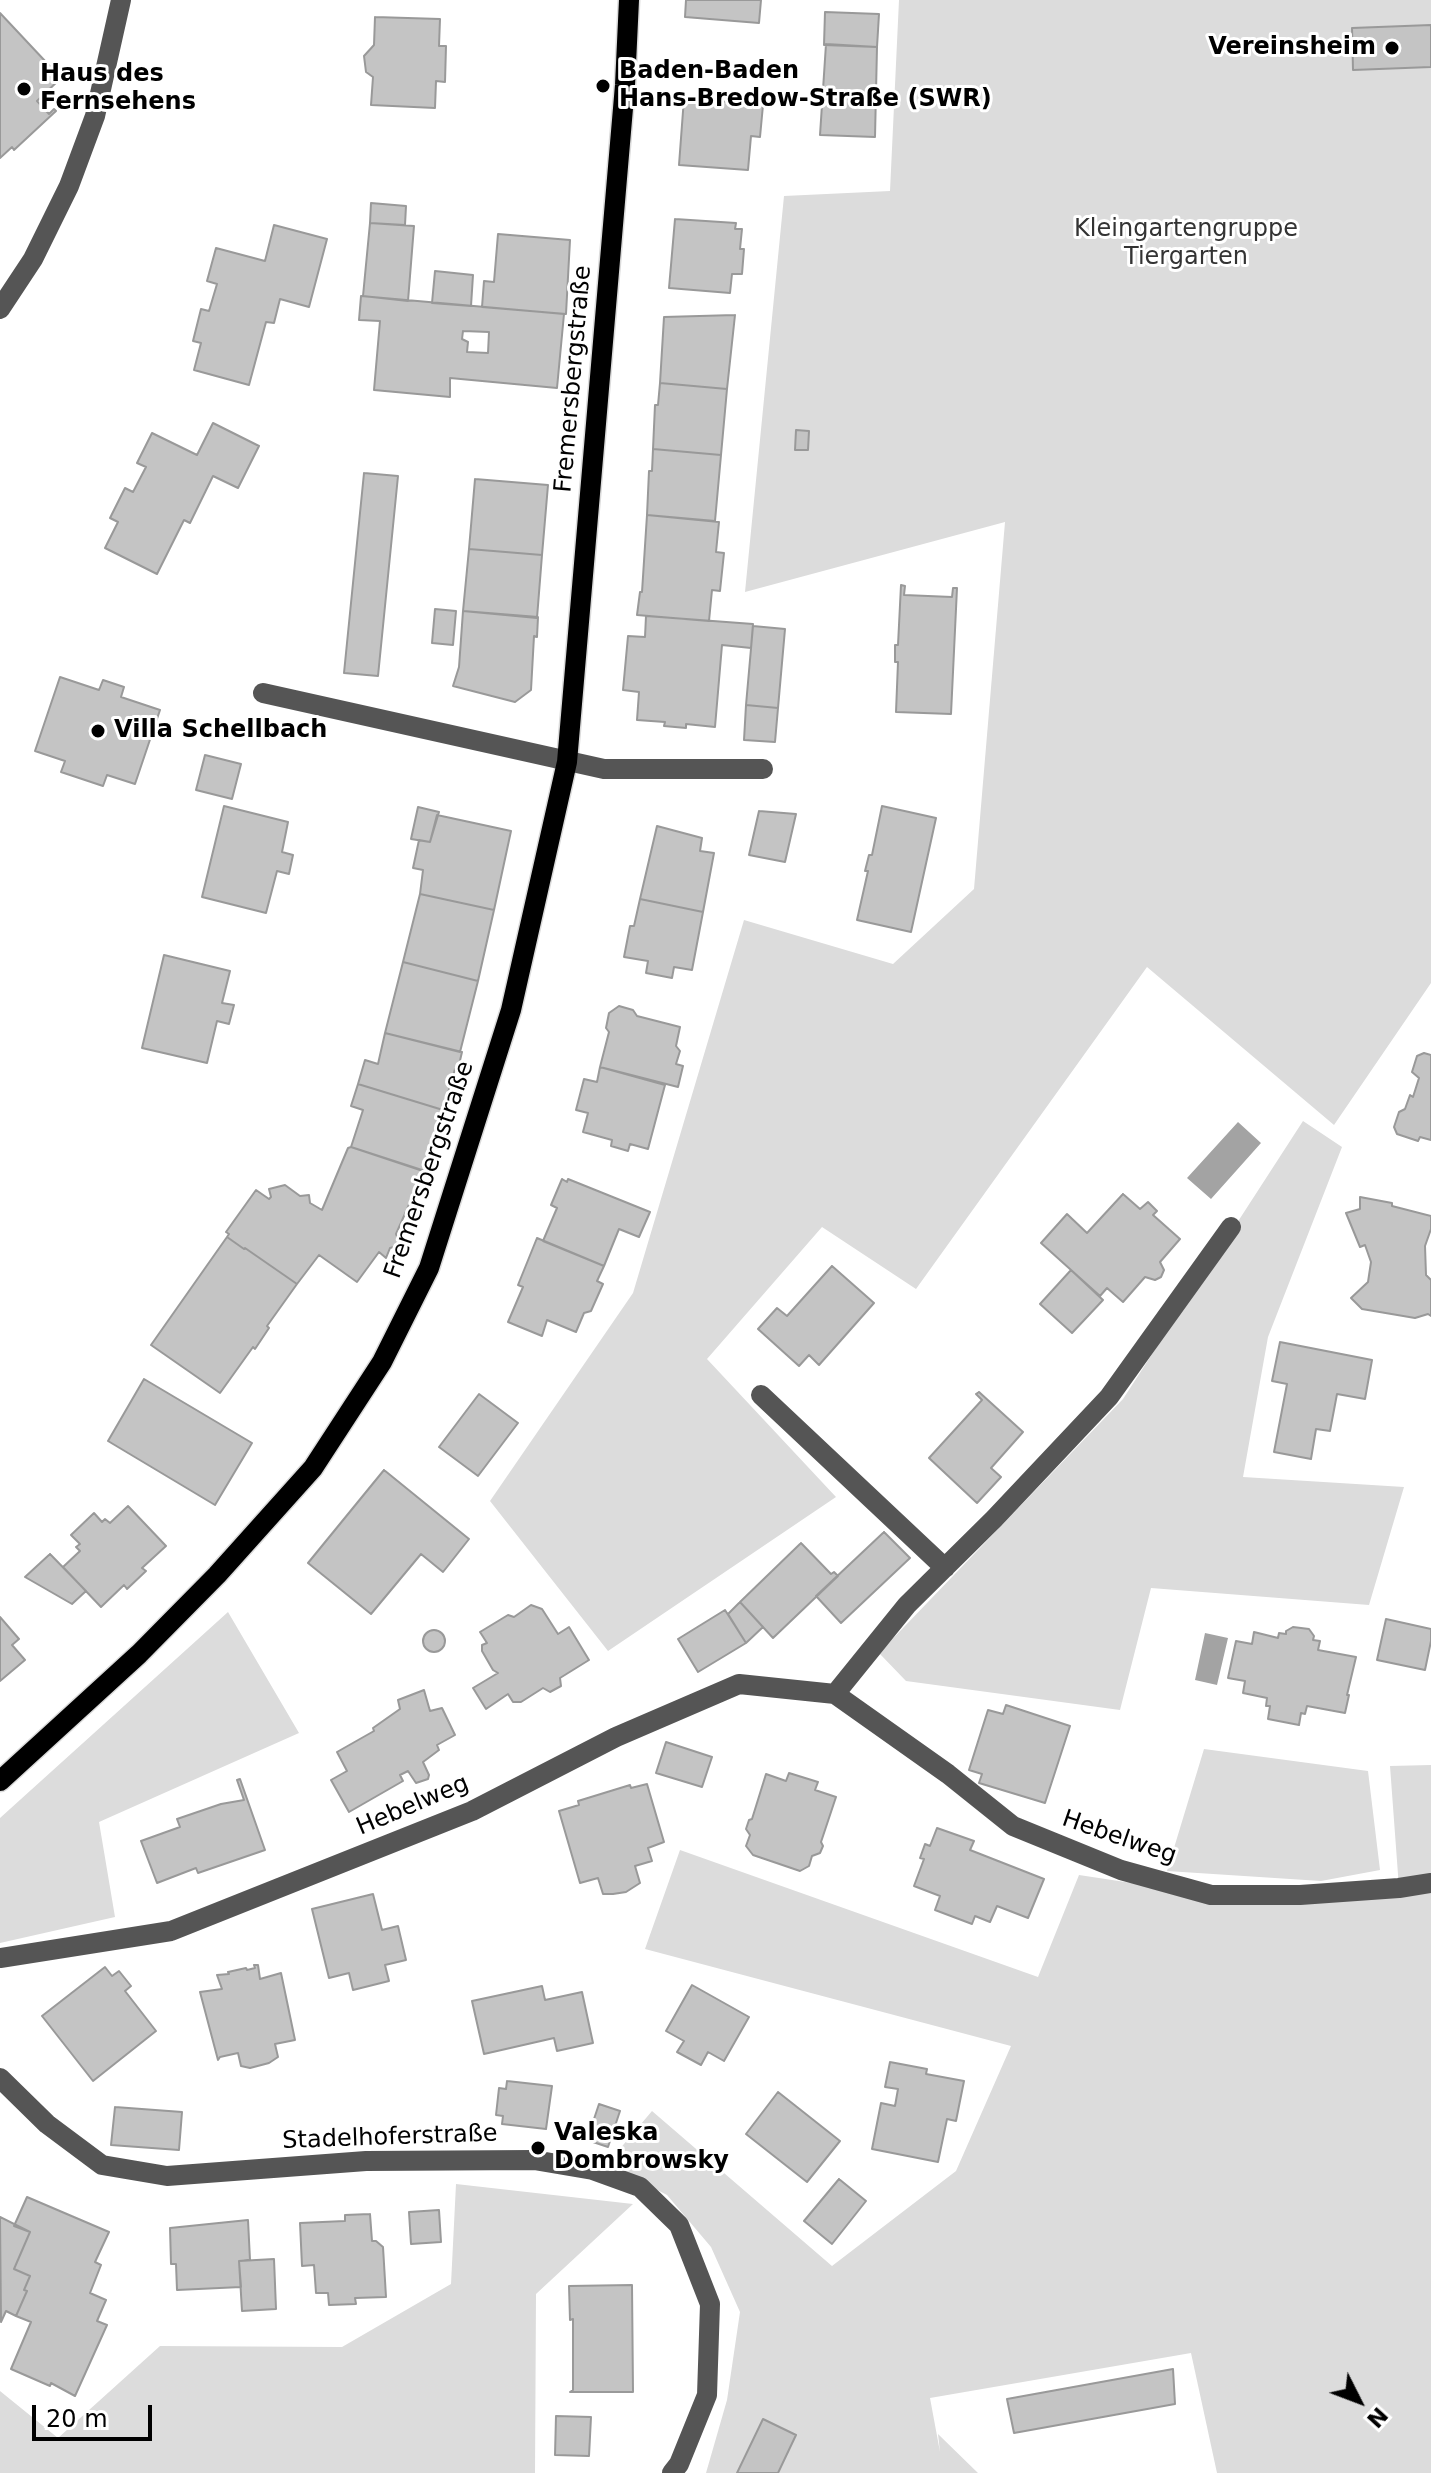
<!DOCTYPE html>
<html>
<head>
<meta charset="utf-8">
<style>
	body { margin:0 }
	#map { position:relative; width:1431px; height:2473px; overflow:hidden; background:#fff; font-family:"DejaVu Sans",sans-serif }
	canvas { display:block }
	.north { position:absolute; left:1319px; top:2361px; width:80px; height:80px; -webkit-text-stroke:6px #fff; paint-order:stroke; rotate:132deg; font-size:22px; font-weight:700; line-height:32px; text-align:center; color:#000 }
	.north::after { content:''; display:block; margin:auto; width:28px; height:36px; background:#000; clip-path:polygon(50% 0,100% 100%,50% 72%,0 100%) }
	.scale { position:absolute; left:32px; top:2405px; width:120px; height:36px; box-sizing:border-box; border:4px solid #000; border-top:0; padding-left:10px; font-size:24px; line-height:28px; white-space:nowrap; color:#000; -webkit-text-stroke:6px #fff; paint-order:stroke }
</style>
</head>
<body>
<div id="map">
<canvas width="1431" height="2473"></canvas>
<div class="north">N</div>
<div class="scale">20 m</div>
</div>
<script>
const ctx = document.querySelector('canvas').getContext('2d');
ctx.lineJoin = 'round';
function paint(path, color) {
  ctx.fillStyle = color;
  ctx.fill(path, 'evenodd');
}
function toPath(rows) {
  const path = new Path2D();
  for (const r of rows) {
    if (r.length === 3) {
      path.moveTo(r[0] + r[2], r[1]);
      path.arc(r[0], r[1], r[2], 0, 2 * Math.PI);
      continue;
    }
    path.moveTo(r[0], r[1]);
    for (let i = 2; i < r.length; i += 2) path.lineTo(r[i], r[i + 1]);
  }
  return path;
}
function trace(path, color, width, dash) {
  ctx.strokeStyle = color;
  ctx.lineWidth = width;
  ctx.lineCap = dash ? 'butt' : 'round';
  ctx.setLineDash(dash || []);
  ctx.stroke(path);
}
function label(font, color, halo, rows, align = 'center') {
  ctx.font = font + ' "DejaVu Sans",sans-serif';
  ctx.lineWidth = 6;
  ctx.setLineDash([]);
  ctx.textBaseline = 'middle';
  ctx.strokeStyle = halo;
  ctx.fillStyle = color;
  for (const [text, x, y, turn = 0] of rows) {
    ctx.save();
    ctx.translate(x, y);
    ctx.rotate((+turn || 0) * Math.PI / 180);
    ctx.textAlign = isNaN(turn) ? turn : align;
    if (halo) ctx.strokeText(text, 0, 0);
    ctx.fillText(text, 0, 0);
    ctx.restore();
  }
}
paint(toPath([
	[899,0,1431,0,1431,983,1334,1125,1147,967,916,1289,822,1227,707,1359,836,1497,608,1651,490,1501,633,1293,744,920,893,964,974,889,1005,522,745,592,784,196,890,191],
	[1303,1121,1342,1147,1268,1337,1243,1477,1404,1487,1369,1605,1151,1588,1120,1710,906,1681,879,1653,1123,1399],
	[228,1612,299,1733,99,1822,115,1917,0,1943,0,1818],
	[1204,1749,1368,1771,1380,1870,1321,1881,1167,1871],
	[1431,1765,1431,2473,1217,2473,1191,2353,930,2398,940,2452,938,2434,978,2473,706,2473,727,2400,740,2312,711,2247,667,2195,607,2164,652,2111,832,2266,956,2171,1011,2046,645,1949,680,1850,1038,1977,1079,1875,1211,1895,1399,1888,1390,1766],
	[456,2184,633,2204,536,2294,535,2473,0,2473,0,2391,58,2438,160,2346,342,2347,451,2284]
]), '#dcdcdc');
paint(toPath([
	[1238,1122,1261,1143,1211,1199,1187,1178],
	[1205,1633,1228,1638,1217,1685,1195,1680]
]), '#a3a3a3');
const building = toPath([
	[686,0,761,0,759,23,685,17,686,0],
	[825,12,879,14,877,47,824,45,825,12],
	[0,13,61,78,37,101,49,114,54,109,56,111,14,150,12,147,0,158,0,13],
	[375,17,440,19,439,46,446,46,445,82,436,81,435,108,371,105,373,77,366,72,364,56,374,45,375,17],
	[1431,25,1431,67,1353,70,1352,28,1431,25],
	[826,44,877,47,875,137,820,135,826,44],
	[684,98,763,105,760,137,751,136,748,170,679,165,684,98],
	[371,203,406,206,405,225,370,223,371,203],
	[675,219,736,223,735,229,742,229,740,249,744,249,742,274,732,274,730,293,669,288,675,219],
	[370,223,414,226,408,301,363,296,370,223],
	[274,225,327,239,309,307,280,299,274,323,266,322,249,385,194,370,201,343,193,341,201,309,209,311,217,284,207,281,216,248,265,261,274,225],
	[498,234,570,240,566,314,482,307,484,281,494,282,498,234],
	[435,271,473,275,471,306,432,303,435,271],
	[361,296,564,314,557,388,450,378,450,397,374,390,380,321,359,320,361,296],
	[463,331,489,332,488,353,467,352,468,342,462,339,463,331],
	[735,315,727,389,660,383,664,317,735,315],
	[660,383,727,389,721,455,653,449,655,405,658,405,660,383],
	[213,423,259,446,238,488,213,476,190,523,184,520,157,574,105,548,118,522,110,518,125,488,133,492,146,467,137,463,152,433,197,455,213,423],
	[796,430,809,431,808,450,795,450,796,430],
	[653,449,721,455,715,521,647,515,649,471,652,471,653,449],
	[364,473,398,476,378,676,344,673,364,473],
	[475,479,548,485,542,555,469,549,475,479],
	[647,515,719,522,716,552,724,553,720,591,712,590,709,621,637,615,640,592,642,592,647,515],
	[469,549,542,555,537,618,463,611,469,549],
	[901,585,905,586,904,595,952,597,953,588,957,588,951,714,896,712,898,662,895,662,895,645,898,645,901,585],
	[435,609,456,611,453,645,432,643,435,609],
	[463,611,538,617,537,637,534,636,531,690,515,702,453,686,459,667,463,611],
	[646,616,753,624,751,648,722,645,715,727,686,724,686,728,664,726,665,722,637,720,639,692,623,690,628,636,645,637,646,616],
	[753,626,785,629,778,708,746,705,753,626],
	[60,677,99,690,103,680,124,687,121,697,160,710,135,784,107,775,103,786,61,772,65,761,35,751,60,677],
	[746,705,778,708,775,742,744,740,746,705],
	[205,755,241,764,232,799,196,790,205,755],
	[224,806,288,822,282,852,293,855,289,874,277,871,266,913,202,897,224,806],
	[882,806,936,818,911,932,857,920,868,871,865,871,869,855,872,855,882,806],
	[418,807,439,812,430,842,411,839,418,807],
	[759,811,796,814,785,862,749,855,759,811],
	[437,815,511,831,494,910,420,894,423,870,413,868,419,840,430,842,437,815],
	[657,826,702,838,700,851,714,853,703,912,640,899,657,826],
	[420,894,494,910,478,981,403,962,420,894],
	[640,899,703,912,692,970,674,967,672,978,646,973,648,961,624,957,630,926,634,926,640,899],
	[164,955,230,971,222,1003,234,1005,229,1024,217,1021,207,1063,142,1048,164,955],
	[403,962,478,981,460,1052,385,1033,403,962],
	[619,1006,633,1010,637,1016,680,1027,676,1046,680,1051,676,1064,683,1066,678,1087,600,1067,609,1032,606,1028,609,1013,619,1006],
	[385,1033,462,1052,458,1069,455,1069,443,1110,358,1084,365,1060,378,1064,385,1033],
	[1424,1053,1431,1055,1431,1140,1420,1137,1418,1141,1397,1134,1394,1127,1399,1112,1405,1109,1410,1095,1413,1097,1419,1078,1412,1072,1417,1056,1424,1053],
	[600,1067,665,1085,648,1149,630,1144,628,1151,611,1146,612,1140,583,1132,588,1113,576,1110,584,1079,597,1082,600,1067],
	[358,1084,443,1110,425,1171,351,1147,363,1110,351,1106,358,1084],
	[351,1147,423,1171,420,1178,425,1186,416,1189,396,1234,400,1245,390,1248,386,1258,379,1252,357,1282,319,1255,297,1284,245,1248,244,1249,227,1237,229,1234,226,1232,256,1190,269,1199,271,1197,269,1189,285,1185,300,1196,309,1195,310,1203,322,1210,348,1148,351,1147],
	[562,1179,567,1182,568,1179,650,1212,639,1237,619,1229,604,1266,543,1241,557,1208,551,1205,562,1179],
	[1123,1194,1140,1209,1148,1202,1157,1211,1153,1215,1180,1239,1160,1262,1164,1270,1161,1277,1155,1280,1145,1277,1123,1302,1107,1288,1100,1296,1041,1243,1067,1214,1087,1233,1123,1194],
	[1360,1197,1392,1203,1392,1206,1431,1216,1431,1229,1425,1246,1426,1275,1431,1280,1431,1316,1428,1314,1415,1318,1362,1309,1351,1298,1368,1282,1371,1262,1365,1245,1360,1247,1346,1213,1360,1209,1360,1197],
	[227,1237,244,1249,245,1248,297,1284,267,1326,269,1328,255,1349,253,1347,220,1393,151,1345,227,1237],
	[537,1238,604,1266,597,1281,603,1284,591,1311,584,1313,576,1332,547,1320,542,1336,508,1322,523,1287,518,1285,537,1238],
	[832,1266,874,1303,819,1365,809,1355,799,1366,758,1329,777,1308,787,1316,832,1266],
	[1071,1270,1103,1300,1072,1333,1040,1304,1071,1270],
	[1280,1342,1372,1360,1365,1399,1337,1394,1330,1431,1316,1429,1311,1459,1274,1452,1287,1384,1272,1381,1280,1342],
	[144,1379,252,1443,215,1505,108,1441,144,1379],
	[979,1392,1023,1432,991,1468,1001,1477,977,1503,929,1458,982,1400,976,1394,979,1392],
	[479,1394,518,1423,478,1476,439,1447,479,1394],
	[384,1470,469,1539,443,1572,421,1554,371,1614,308,1563,384,1470],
	[128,1506,166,1546,142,1568,146,1571,127,1589,124,1585,101,1607,63,1567,80,1551,76,1547,80,1544,71,1535,94,1513,102,1522,105,1519,110,1523,128,1506],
	[884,1532,910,1558,841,1623,816,1596,884,1532],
	[801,1543,831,1574,834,1572,838,1576,773,1638,740,1602,801,1543],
	[50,1554,86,1591,72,1604,25,1577,50,1554],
	[740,1602,763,1627,746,1643,728,1614,740,1602],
	[531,1605,542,1609,558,1634,569,1627,589,1660,560,1678,561,1686,550,1692,543,1688,521,1702,513,1702,508,1694,486,1709,473,1688,498,1673,493,1670,482,1651,482,1645,487,1643,480,1632,508,1615,514,1617,531,1605],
	[725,1610,746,1643,698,1672,678,1639,725,1610],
	[0,1617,19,1639,12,1645,25,1660,0,1681,0,1617],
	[1386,1619,1431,1629,1431,1641,1425,1670,1377,1660,1386,1619],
	[1293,1627,1309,1629,1314,1636,1313,1640,1320,1641,1318,1650,1356,1657,1347,1695,1349,1695,1345,1713,1307,1706,1305,1714,1301,1713,1299,1725,1268,1719,1270,1706,1266,1706,1267,1698,1243,1693,1245,1681,1228,1678,1236,1641,1252,1644,1254,1632,1278,1638,1279,1633,1286,1634,1286,1631,1293,1627],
	[434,1641,11],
	[424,1690,430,1711,442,1708,455,1735,437,1745,439,1750,423,1762,429,1775,428,1779,416,1783,408,1771,400,1775,403,1781,349,1812,331,1780,347,1771,337,1752,374,1731,373,1728,400,1709,398,1700,424,1690],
	[1006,1705,1070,1726,1045,1803,979,1783,982,1774,969,1770,988,1710,1003,1714,1006,1705],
	[666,1742,712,1757,702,1787,656,1773,666,1742],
	[789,1773,818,1782,815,1790,836,1797,821,1842,823,1846,820,1853,812,1856,809,1866,800,1871,753,1855,746,1846,750,1835,746,1829,749,1820,752,1819,766,1774,786,1781,789,1773],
	[240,1779,265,1850,198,1873,196,1868,157,1883,141,1841,180,1827,177,1819,221,1804,244,1800,237,1780,240,1779],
	[647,1784,664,1842,648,1848,652,1861,635,1866,640,1883,626,1892,613,1894,603,1894,598,1878,580,1883,559,1811,579,1805,578,1801,630,1785,631,1788,647,1784],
	[937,1828,974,1841,970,1850,1044,1879,1028,1918,997,1906,990,1922,975,1916,972,1924,935,1910,940,1896,914,1886,924,1859,920,1858,925,1844,930,1846,937,1828],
	[373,1894,382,1930,398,1926,406,1960,385,1965,389,1981,353,1990,349,1973,329,1978,312,1909,373,1894],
	[254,1965,258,1965,260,1979,281,1973,295,2040,275,2044,278,2057,269,2063,250,2068,241,2066,238,2053,220,2057,218,2060,200,1992,222,1989,217,1975,229,1974,228,1972,246,1968,247,1970,255,1968,254,1965],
	[105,1967,112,1976,119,1971,131,1986,125,1991,156,2031,93,2081,42,2016,105,1967],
	[692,1985,749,2017,724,2061,708,2052,701,2065,677,2052,684,2041,666,2031,692,1985],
	[542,1986,545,2000,582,1992,593,2043,557,2051,554,2038,484,2054,472,2001,542,1986],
	[890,2062,927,2069,926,2074,964,2081,956,2121,947,2119,938,2162,872,2149,881,2103,895,2106,898,2089,885,2087,890,2062],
	[507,2081,552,2086,546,2129,502,2124,503,2116,496,2115,499,2088,506,2089,507,2081],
	[778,2092,840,2141,807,2182,746,2134,778,2092],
	[599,2104,620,2111,608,2147,587,2140,599,2104],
	[115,2107,182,2112,179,2150,111,2145,115,2107],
	[839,2179,866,2201,832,2244,804,2221,839,2179],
	[27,2197,109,2232,95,2262,101,2265,90,2293,106,2300,97,2321,107,2325,75,2396,51,2383,50,2386,11,2369,31,2322,16,2316,27,2291,24,2290,30,2276,14,2269,30,2232,14,2226,27,2197],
	[439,2210,441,2242,411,2244,409,2212,439,2210],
	[370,2214,372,2241,376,2241,383,2247,386,2297,355,2298,356,2304,329,2305,328,2293,316,2293,314,2265,302,2266,300,2223,345,2221,345,2215,370,2214],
	[0,2217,30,2232,14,2269,30,2276,24,2290,27,2291,16,2316,6,2311,1,2322,0,2217],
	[248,2220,250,2260,239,2261,241,2287,177,2290,176,2264,171,2264,170,2228,248,2220],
	[274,2259,276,2309,242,2311,239,2261,274,2259],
	[632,2285,633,2392,570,2392,573,2390,573,2319,570,2320,569,2286,632,2285],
	[1173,2369,1175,2404,1014,2433,1007,2399,1173,2369],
	[556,2416,591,2417,589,2456,555,2455,556,2416],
	[763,2419,796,2435,778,2473,737,2473,763,2419]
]);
paint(building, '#c4c4c4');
trace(building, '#999', 2);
const major = toPath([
	[0,1781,139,1654,217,1575,313,1468,382,1362,429,1268,511,1010,567,762,625,85,629,0]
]);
trace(major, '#dbdbdb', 23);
trace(toPath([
	[0,309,33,259,69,186,95,116,121,0],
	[263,693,604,769,763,769],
	[1231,1227,1109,1397,994,1519,907,1605,835,1694,948,1774,1013,1826,1121,1870,1211,1895,1300,1895,1399,1888,1431,1883],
	[761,1395,945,1568],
	[0,1958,171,1931,472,1811,616,1737,739,1684,835,1694],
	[0,2078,47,2124,102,2165,167,2176,366,2161,534,2160,593,2170,640,2187,679,2225,710,2304,707,2395,679,2464,672,2473]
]), '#555', 20);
trace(major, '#000', 20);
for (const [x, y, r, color] of [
	[1392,48,8,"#000"],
	[603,86,8,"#000"],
	[24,89,8,"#000"],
	[98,731,8,"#000"],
	[538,2148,8,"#000"]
]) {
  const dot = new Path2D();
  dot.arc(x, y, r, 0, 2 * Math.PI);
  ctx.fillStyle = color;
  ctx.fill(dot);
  trace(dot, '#fff', 3);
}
label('bold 24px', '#000', '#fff', [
	["Vereinsheim",1376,48,"right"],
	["Baden-Baden",619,72],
	["Hans-Bredow-Straße (SWR)",619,100],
	["Haus des",40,75],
	["Fernsehens",40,103],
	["Villa Schellbach",114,731],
	["Valeska",554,2134],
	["Dombrowsky",554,2162]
], 'left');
label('24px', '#333', '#fff', [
	["Kleingartengruppe",1186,230],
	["Tiergarten",1186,258]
]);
label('24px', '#000', '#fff', [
	["Fremersbergstraße",574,379,-85],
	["Fremersbergstraße",430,1170,-71],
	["Hebelweg",413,1806,-23],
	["Hebelweg",1119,1838,19],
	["Stadelhoferstraße",390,2138,-2]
]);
</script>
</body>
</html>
